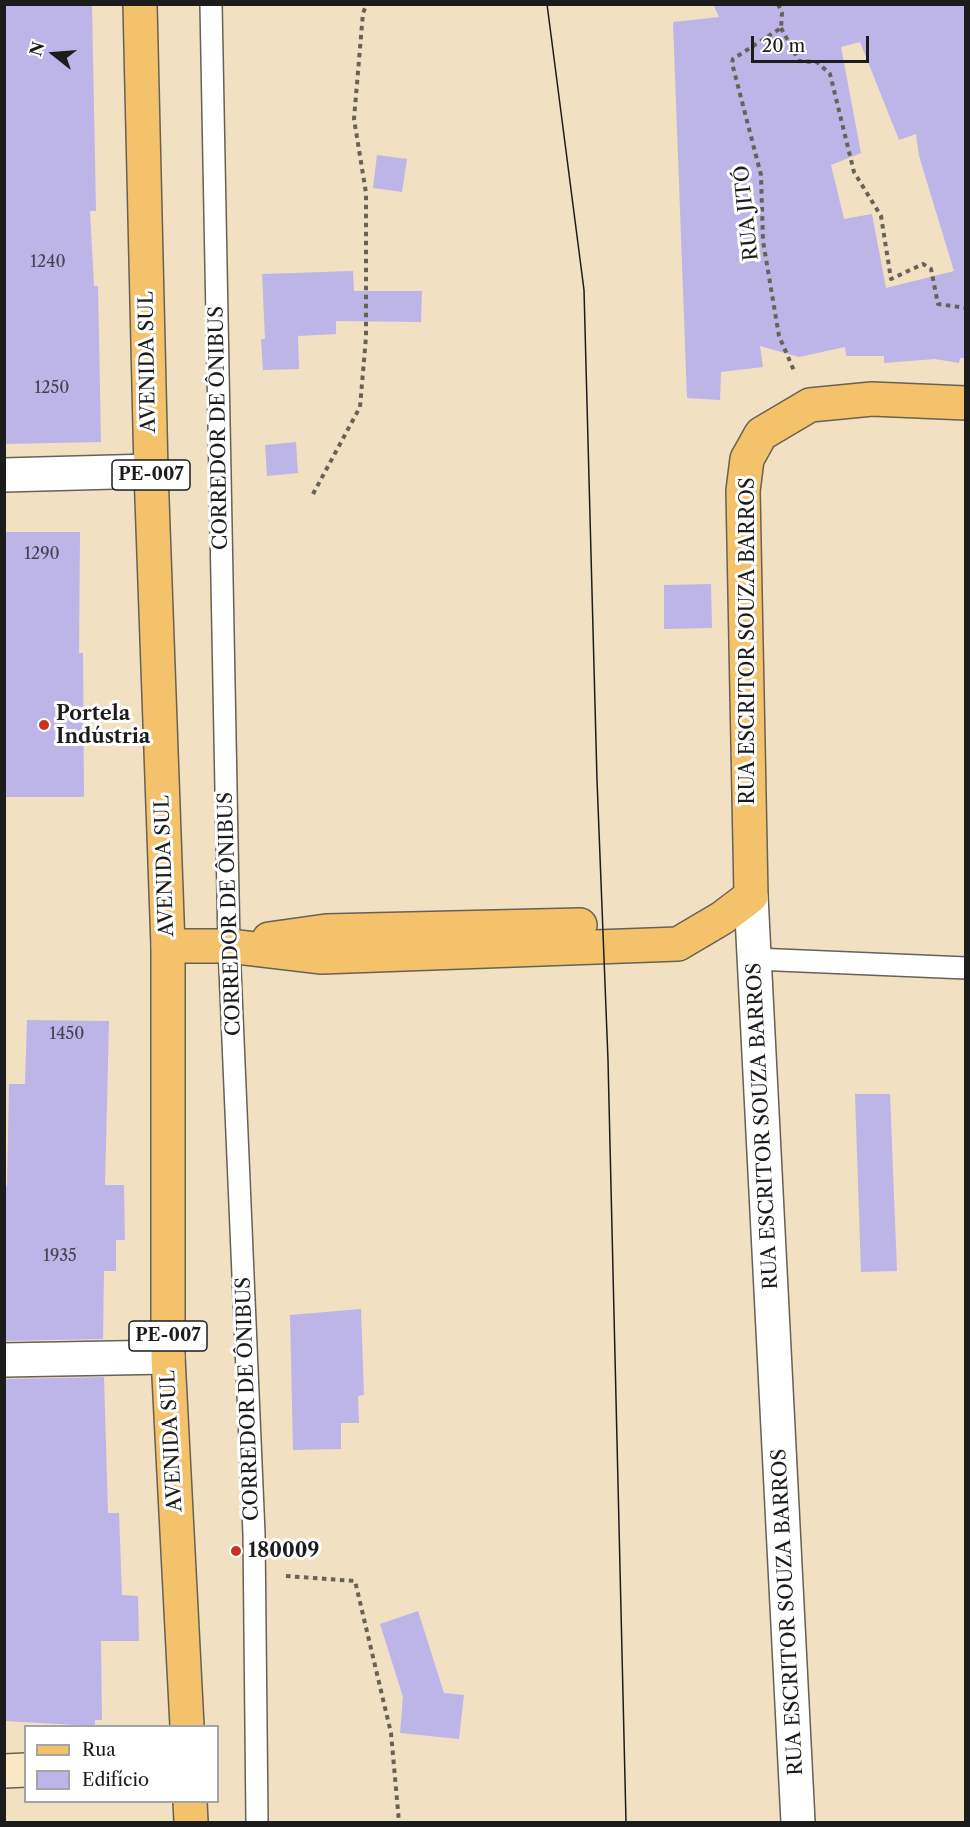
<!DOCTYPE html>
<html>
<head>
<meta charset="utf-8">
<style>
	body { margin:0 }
	#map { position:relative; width:970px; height:1827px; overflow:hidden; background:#f2e0c2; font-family:"Libre Caslon Text",serif }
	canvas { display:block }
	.frame { position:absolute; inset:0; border:6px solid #1c1c1c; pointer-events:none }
	.legend { position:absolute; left:24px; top:1725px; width:195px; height:78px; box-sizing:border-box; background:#fff; border:2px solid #a4a4a4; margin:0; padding:8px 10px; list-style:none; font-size:18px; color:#1c1c1c }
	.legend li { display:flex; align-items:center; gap:12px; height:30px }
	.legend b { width:30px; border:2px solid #a4a4a4 }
	.north { position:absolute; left:24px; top:24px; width:60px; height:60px; -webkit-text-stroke:4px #fff; paint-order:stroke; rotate:287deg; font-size:16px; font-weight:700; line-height:24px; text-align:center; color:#1c1c1c }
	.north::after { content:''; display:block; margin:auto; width:21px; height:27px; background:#1c1c1c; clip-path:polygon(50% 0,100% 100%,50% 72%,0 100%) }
	.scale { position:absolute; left:751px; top:36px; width:118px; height:27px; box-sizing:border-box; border:3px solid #1c1c1c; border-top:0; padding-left:8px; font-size:18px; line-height:21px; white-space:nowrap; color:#1c1c1c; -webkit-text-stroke:4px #fff; paint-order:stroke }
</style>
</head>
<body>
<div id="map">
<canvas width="970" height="1827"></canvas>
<div class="frame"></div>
<ul class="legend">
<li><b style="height:8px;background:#f3c26a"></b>Rua</li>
<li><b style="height:16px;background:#bdb4e8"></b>Edifício</li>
</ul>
<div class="north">N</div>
<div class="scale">20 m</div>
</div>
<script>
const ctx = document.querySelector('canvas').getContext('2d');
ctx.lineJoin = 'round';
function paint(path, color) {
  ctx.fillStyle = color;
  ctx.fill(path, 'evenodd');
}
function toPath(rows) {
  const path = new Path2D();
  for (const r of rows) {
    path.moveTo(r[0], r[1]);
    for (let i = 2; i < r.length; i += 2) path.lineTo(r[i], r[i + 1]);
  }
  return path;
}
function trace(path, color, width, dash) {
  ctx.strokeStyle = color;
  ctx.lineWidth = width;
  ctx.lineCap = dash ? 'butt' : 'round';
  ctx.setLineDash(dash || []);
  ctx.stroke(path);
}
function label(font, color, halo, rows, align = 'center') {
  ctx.font = font + ' "Libre Caslon Text",serif';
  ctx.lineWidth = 6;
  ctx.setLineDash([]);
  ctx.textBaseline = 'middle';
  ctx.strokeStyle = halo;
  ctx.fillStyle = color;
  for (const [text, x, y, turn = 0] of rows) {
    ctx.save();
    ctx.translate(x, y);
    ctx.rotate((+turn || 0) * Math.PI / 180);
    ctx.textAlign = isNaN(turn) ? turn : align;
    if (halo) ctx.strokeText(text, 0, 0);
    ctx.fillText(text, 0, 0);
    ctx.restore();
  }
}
paint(toPath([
	[4,4,92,4,96,211,90,211,94,286,98,286,101,442,4,444],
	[713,4,966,4,966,358,960,358,959,363,935,359,884,363,884,356,846,356,845,347,799,357,760,346,763,367,721,372,720,400,687,398,673,22,719,17],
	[860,42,899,140,916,134,919,156,954,271,886,288,872,214,844,219,831,165,861,153,841,47],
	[377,155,407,159,402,192,373,188],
	[353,271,354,291,422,291,421,322,336,321,336,334,298,336,299,369,263,370,261,339,265,339,262,274],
	[296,442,298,473,267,476,265,445],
	[4,532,80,532,79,653,83,653,84,797,4,797],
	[711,584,712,628,664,629,664,585],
	[27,1020,109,1021,105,1185,124,1185,125,1240,116,1240,116,1271,104,1271,103,1339,4,1341,4,1186,7,1186,9,1084,25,1084],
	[855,1094,890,1094,897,1271,861,1272],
	[361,1309,364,1395,358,1396,359,1423,341,1423,341,1449,293,1450,290,1315],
	[104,1377,108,1513,119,1513,122,1595,138,1596,139,1641,101,1641,102,1720,95,1720,95,1726,4,1721,4,1379],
	[418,1611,444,1693,464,1695,459,1739,400,1733,403,1697,380,1624]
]), '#bdb4e8');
const lane = toPath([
	[211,4,229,946,254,1534,257,1822],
	[755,959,966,968]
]);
const street = toPath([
	[4,475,151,471],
	[751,896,798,1822],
	[4,1360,168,1357]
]);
const secondary = toPath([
	[4,1771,26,1770]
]);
const primary = toPath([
	[269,939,326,931,580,925],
	[168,946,229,946,322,957,678,944,722,918,751,896,743,491,747,459,761,434,810,405,872,399,966,403]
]);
const highway = toPath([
	[140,4,151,471,168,946,168,1357,187,1726],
	[190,1802,191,1822]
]);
trace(lane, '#676156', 24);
trace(street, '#676156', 36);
trace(secondary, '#676156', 36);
trace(primary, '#676156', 36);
trace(highway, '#676156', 36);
trace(toPath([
	[778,4,782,13,781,28,733,59,732,63,761,175,763,241,779,336,795,373],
	[781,28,799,61,817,62,830,74,854,172,881,216,891,279,923,264,931,269,938,304,966,308],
	[313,494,360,407,366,337,366,193,354,119,363,13,367,4],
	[286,1576,355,1581,391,1733,399,1822]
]), '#676156', 4, [4.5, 4.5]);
trace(lane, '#fff', 21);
trace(street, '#fff', 33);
trace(secondary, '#fae7c3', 33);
trace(primary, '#f3c26a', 33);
trace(highway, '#f3c26a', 33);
trace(toPath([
	[547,4,584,290,597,780,608,1060,626,1822]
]), '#1c1c1c', 1.5);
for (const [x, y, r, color] of [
	[44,725,6,"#c8321e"],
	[236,1551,6,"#c8321e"]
]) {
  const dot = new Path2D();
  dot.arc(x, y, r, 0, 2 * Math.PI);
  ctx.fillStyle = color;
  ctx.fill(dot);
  trace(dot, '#fff', 2);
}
label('16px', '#44424f', null, [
	["1240",48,262],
	["1250",52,388],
	["1290",42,554],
	["1450",67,1034],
	["1935",60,1256]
]);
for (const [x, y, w] of [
	[151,475,78],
	[168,1336,78]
]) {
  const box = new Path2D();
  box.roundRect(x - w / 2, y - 15, w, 30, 4.5);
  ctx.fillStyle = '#fff';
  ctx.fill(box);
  trace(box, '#1c1c1c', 1.5);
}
label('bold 18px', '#1c1c1c', null, [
	["PE-007",151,475],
	["PE-007",168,1336]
]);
label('20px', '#1c1c1c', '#fff', [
	["RUA JITÓ",747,213,-96],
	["AVENIDA SUL",148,362,-91],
	["CORREDOR DE ÔNIBUS",219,428,-91],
	["RUA ESCRITOR SOUZA BARROS",748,641,-90],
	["AVENIDA SUL",165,866,-92],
	["CORREDOR DE ÔNIBUS",230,914,-92],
	["RUA ESCRITOR SOUZA BARROS",763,1126,-93],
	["CORREDOR DE ÔNIBUS",248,1399,-92],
	["AVENIDA SUL",172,1441,-93],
	["RUA ESCRITOR SOUZA BARROS",788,1612,-93]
]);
label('bold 20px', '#1c1c1c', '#fff', [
	["Portela",56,714],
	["Indústria",56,737],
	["180009",248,1551]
], 'left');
</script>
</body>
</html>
